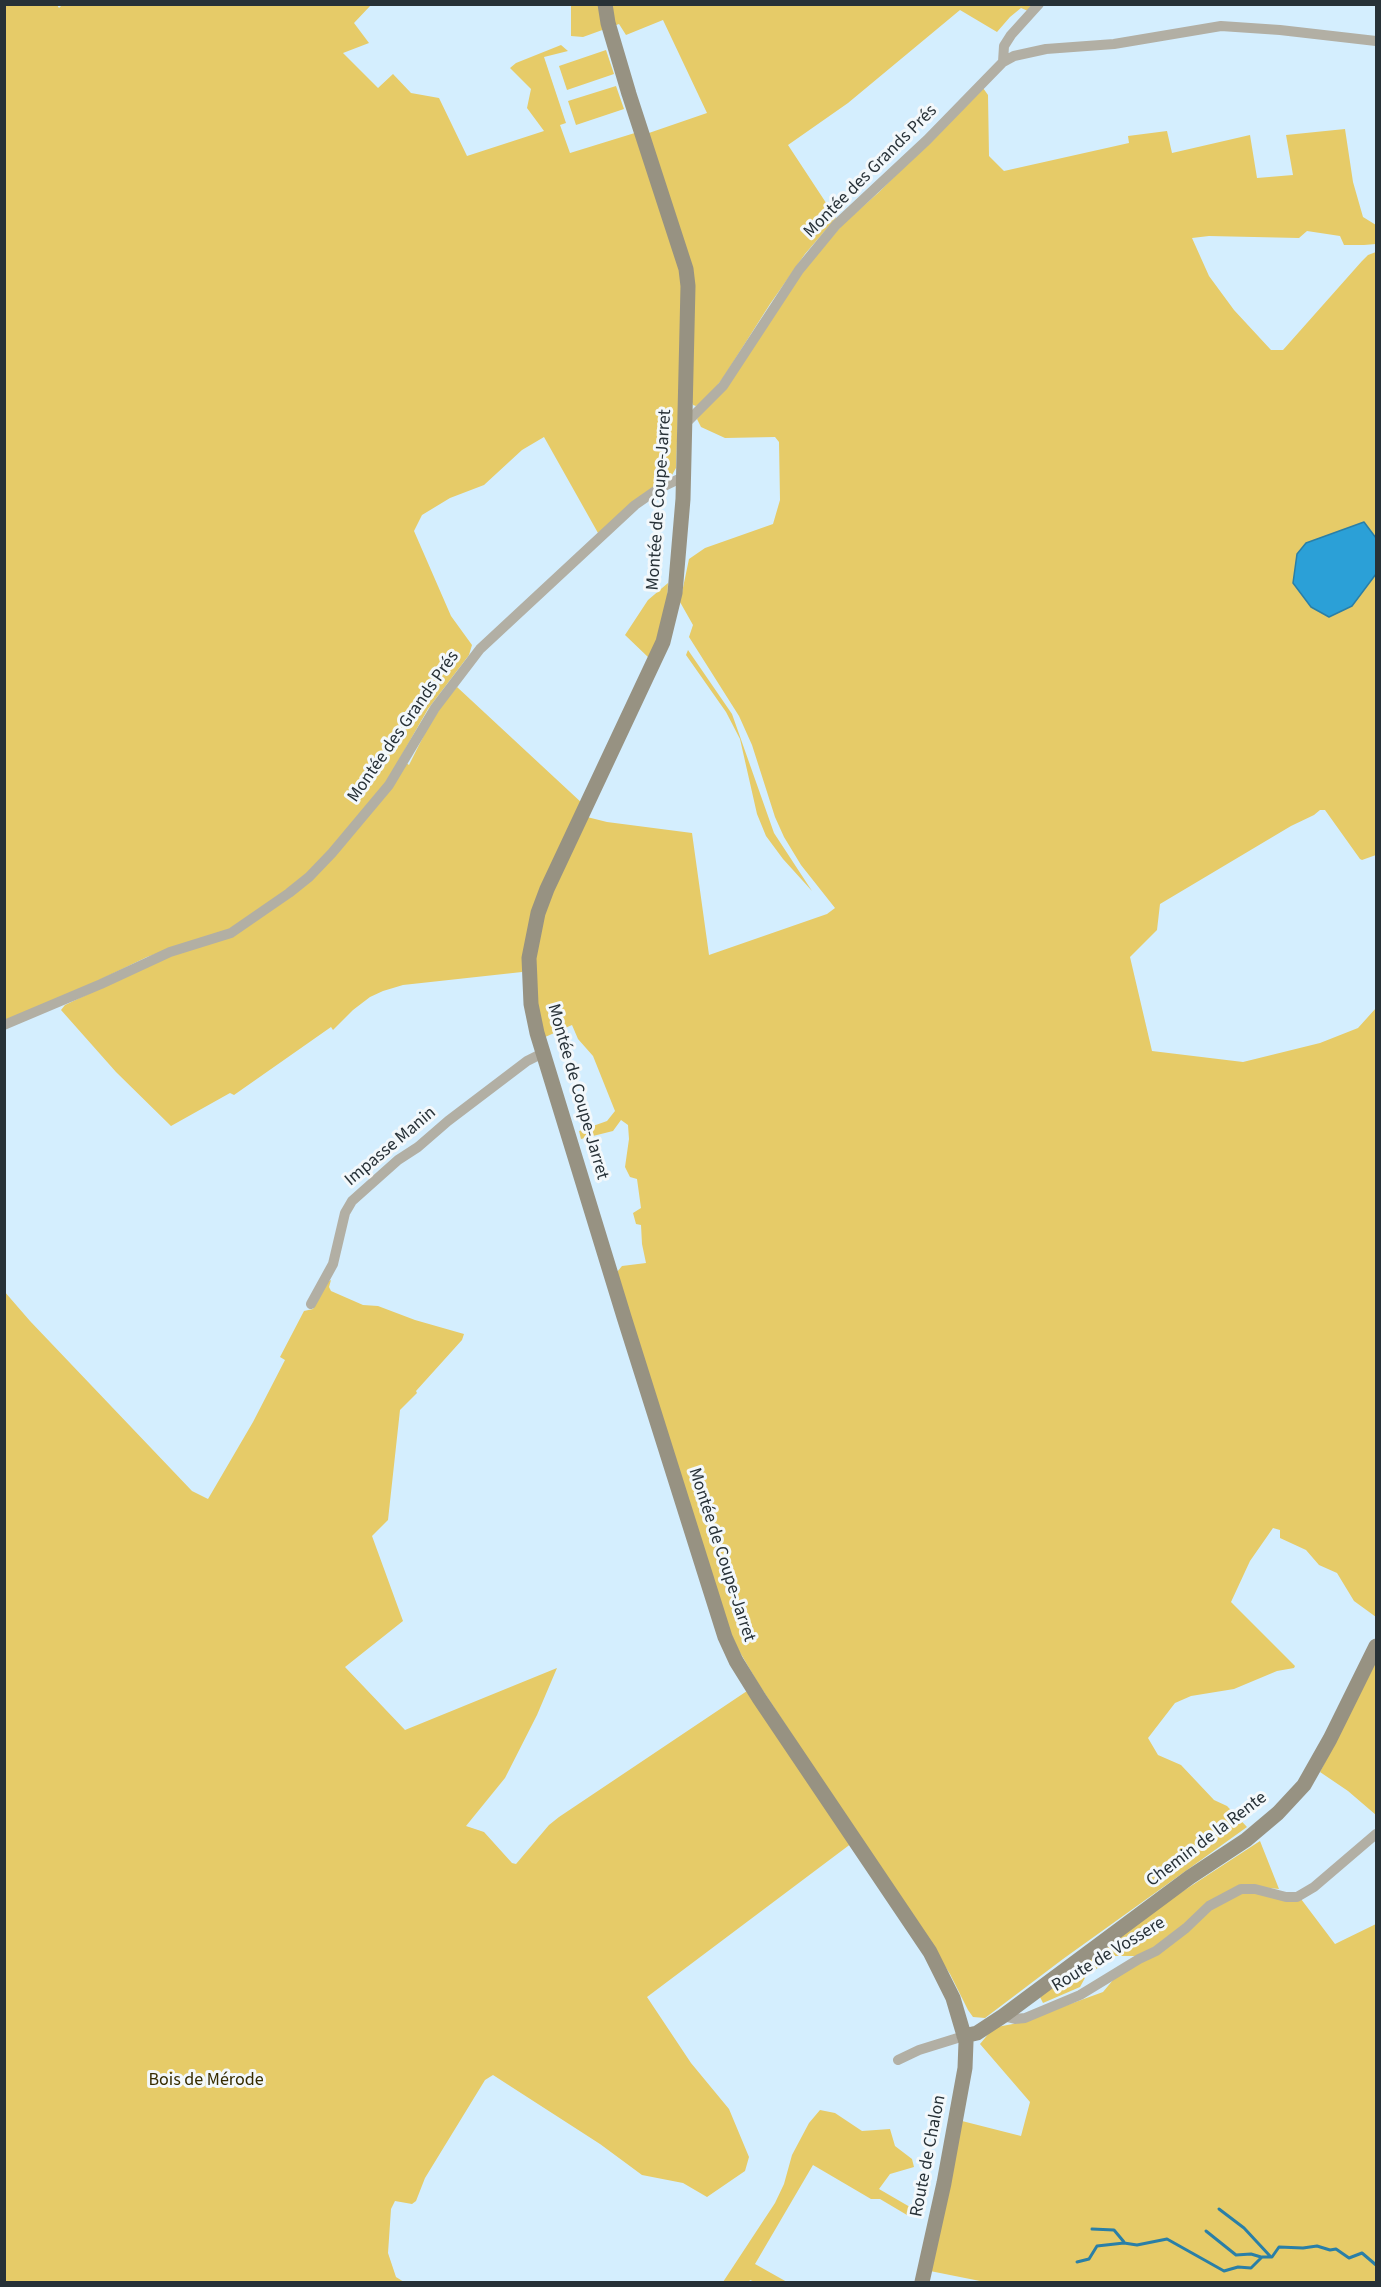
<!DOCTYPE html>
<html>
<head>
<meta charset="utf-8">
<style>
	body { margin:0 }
	#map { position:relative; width:1381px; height:2287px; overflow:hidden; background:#d4eefe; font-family:"Source Sans 3",sans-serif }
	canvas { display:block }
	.frame { position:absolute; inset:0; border:6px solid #273137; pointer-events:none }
</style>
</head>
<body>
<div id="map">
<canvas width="1381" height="2287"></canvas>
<div class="frame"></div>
</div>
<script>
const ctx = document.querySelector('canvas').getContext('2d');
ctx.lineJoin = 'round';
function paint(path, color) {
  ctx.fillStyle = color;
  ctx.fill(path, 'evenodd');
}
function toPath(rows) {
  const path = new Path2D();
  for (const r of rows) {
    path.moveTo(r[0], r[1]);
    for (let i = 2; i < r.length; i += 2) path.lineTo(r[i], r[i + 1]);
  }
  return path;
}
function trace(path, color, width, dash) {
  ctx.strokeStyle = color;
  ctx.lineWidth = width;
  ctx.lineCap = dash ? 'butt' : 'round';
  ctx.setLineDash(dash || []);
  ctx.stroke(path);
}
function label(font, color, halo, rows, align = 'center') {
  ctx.font = font + ' "Source Sans 3",sans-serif';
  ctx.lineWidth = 6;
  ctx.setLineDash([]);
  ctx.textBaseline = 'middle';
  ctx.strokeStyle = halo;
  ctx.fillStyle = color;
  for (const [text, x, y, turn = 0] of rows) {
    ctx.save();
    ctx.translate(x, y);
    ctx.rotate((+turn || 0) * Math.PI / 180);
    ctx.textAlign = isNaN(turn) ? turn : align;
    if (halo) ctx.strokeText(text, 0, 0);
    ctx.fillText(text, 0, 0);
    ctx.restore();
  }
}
paint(toPath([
	[63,4,371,5,354,23,369,43,343,53,378,88,393,74,411,93,439,98,467,156,544,131,527,108,531,89,510,68,516,63,561,45,568,51,544,57,566,123,560,125,570,153,638,132,683,282,676,468,672,475,598,533,544,437,522,450,484,485,450,498,422,515,414,531,451,616,472,645,469,655,428,709,400,758,409,765,426,731,444,702,457,687,583,804,522,972,403,985,383,991,370,997,353,1010,333,1030,331,1027,234,1095,230,1093,171,1126,116,1072,61,1010,65,1005,149,965,235,927,147,957,89,985,5,1022,5,5,57,5,59,8],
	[571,5,1034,5,1028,11,1021,8,1010,17,997,32,960,10,848,103,788,145,836,218,805,254,770,304,723,378,707,399,696,406,693,405,691,399,693,318,646,134,707,113,663,20,626,35,619,24,583,37,571,36],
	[606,50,614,74,567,90,559,66],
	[616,86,624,109,576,125,568,101],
	[983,88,988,95,989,156,1004,171,1129,143,1128,136,1167,131,1172,153,1250,135,1257,178,1293,175,1286,135,1345,129,1353,182,1363,217,1376,225,1376,244,1364,245,1344,245,1340,236,1307,231,1299,238,1209,236,1192,238,1209,276,1234,310,1271,350,1283,350,1362,261,1368,255,1376,252,1376,855,1362,860,1360,859,1325,810,1320,810,1314,815,1291,826,1160,904,1157,930,1130,957,1152,1051,1243,1062,1320,1043,1358,1028,1376,1008,1376,1617,1354,1601,1337,1573,1319,1565,1306,1550,1280,1538,1280,1530,1273,1528,1250,1561,1231,1602,1295,1666,1294,1668,1277,1671,1234,1689,1191,1696,1175,1703,1148,1738,1158,1755,1181,1765,1214,1800,1227,1806,1247,1827,1063,1959,985,2018,973,2017,968,2010,950,1974,758,1683,738,1649,725,1620,617,1272,622,1266,646,1263,642,1244,641,1225,636,1224,633,1213,641,1208,637,1179,630,1177,625,1167,629,1139,628,1125,621,1120,613,1131,581,1139,579,1131,607,1121,615,1111,593,1056,578,1039,572,1025,543,1038,537,1012,534,966,545,908,587,817,607,822,692,833,709,955,827,914,835,908,801,865,784,837,775,817,752,745,739,716,689,637,693,625,680,602,689,559,705,548,773,524,780,500,779,442,775,437,725,438,701,427,697,419,799,276,843,224,878,193],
	[668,583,667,608,661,636,649,658,625,635,648,600],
	[688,650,732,714,774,833,812,891,783,859,766,836,757,814,740,739,726,712,686,655],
	[331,1280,329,1287,331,1291,363,1305,378,1306,415,1320,464,1334,462,1340,416,1391,417,1393,400,1410,388,1520,372,1536,403,1621,345,1667,405,1730,557,1668,537,1715,505,1778,466,1826,484,1832,512,1863,516,1864,549,1825,559,1817,747,1691,852,1843,647,1997,691,2063,729,2109,749,2157,745,2171,707,2197,683,2183,642,2175,600,2144,493,2075,485,2080,425,2178,416,2201,412,2204,395,2201,391,2209,388,2253,396,2277,404,2282,5,2282,4,1291,30,1321,192,1491,208,1499,253,1422,285,1360,280,1357,304,1311,313,1309,327,1282],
	[1376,1661,1376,1815,1348,1791,1320,1772],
	[1260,1841,1279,1889,1250,1886,1236,1888,1162,1943,1137,1956,1115,1956,1086,1976,1080,1987,1043,2003,1039,1995,1171,1899],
	[1244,1892,1301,1899,1335,1944,1376,1924,1376,2282,985,2282,930,2271,962,2121,1021,2136,1030,2102,980,2044,990,2032,997,2027,1018,2023,1103,1992,1113,1980,1211,1909],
	[820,2110,835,2113,862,2131,890,2129,895,2146,912,2159,914,2167,890,2174,879,2189,910,2207,907,2215,880,2199,871,2199,813,2165,755,2264,787,2282,755,2282,750,2280,749,2282,723,2282,775,2203,784,2184,792,2155,809,2123]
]), '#e6cb68');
const water = toPath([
	[1364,522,1376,538,1376,574,1352,606,1329,617,1311,607,1293,583,1297,554,1306,543,1364,522]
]);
paint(water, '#2ba0d7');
trace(water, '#2a7fa7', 1.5);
trace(toPath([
	[1219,2209,1244,2228,1270,2256],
	[1092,2229,1114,2230,1124,2242],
	[1206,2231,1236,2255,1251,2254,1261,2257],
	[1077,2262,1089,2259,1097,2246,1124,2243,1137,2245,1167,2239,1224,2271,1238,2267,1251,2268,1262,2257,1272,2257,1279,2247,1303,2248,1317,2246,1330,2250,1336,2249,1349,2258,1362,2253,1376,2265]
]), '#2a7fa7', 3);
trace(toPath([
	[1003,62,1004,46,1011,35,1039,4],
	[685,424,723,386,799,270,836,225,927,140,1003,62,1014,56,1046,49,1114,44,1221,26,1280,30,1376,41],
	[4,1025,101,984,170,952,231,933,289,893,309,877,332,853,389,785,435,708,480,649,635,505,658,489,683,477],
	[311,1304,333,1264,345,1213,352,1201,398,1160,418,1147,448,1121,527,1061,543,1053],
	[1003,2016,1015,2019,1025,2018,1080,1995,1139,1959,1156,1951,1186,1928,1209,1906,1241,1889,1255,1889,1286,1897,1297,1897,1314,1887,1376,1834],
	[898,2060,919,2050,964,2036]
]), '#b2afa4', 10);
trace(toPath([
	[605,4,608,23,629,94,686,269,688,286,683,499,675,593,663,642,547,889,538,913,529,958,531,1004,537,1033,624,1317,725,1637,736,1661,759,1698,930,1952,953,1998,966,2042,965,2068,944,2183,922,2282],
	[964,2036,977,2033,1003,2016,1190,1877,1246,1840,1278,1813,1304,1785,1330,1739,1376,1646]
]), '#979282', 15);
label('18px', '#273137', '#f3f8fb', [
	["Montée des Grands Prés",871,172,-45],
	["Montée de Coupe-Jarret",660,500,-86],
	["Montée des Grands Prés",404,727,-55],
	["Montée de Coupe-Jarret",577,1092,74],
	["Impasse Manin",391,1147,-40],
	["Montée de Coupe-Jarret",721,1555,72],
	["Chemin de la Rente",1207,1840,-37],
	["Route de Vossere",1109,1955,-31],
	["Route de Chalon",929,2156,-79]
]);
label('18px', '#372c00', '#f3f8fb', [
	["Bois de Mérode",206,2081]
]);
</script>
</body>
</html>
